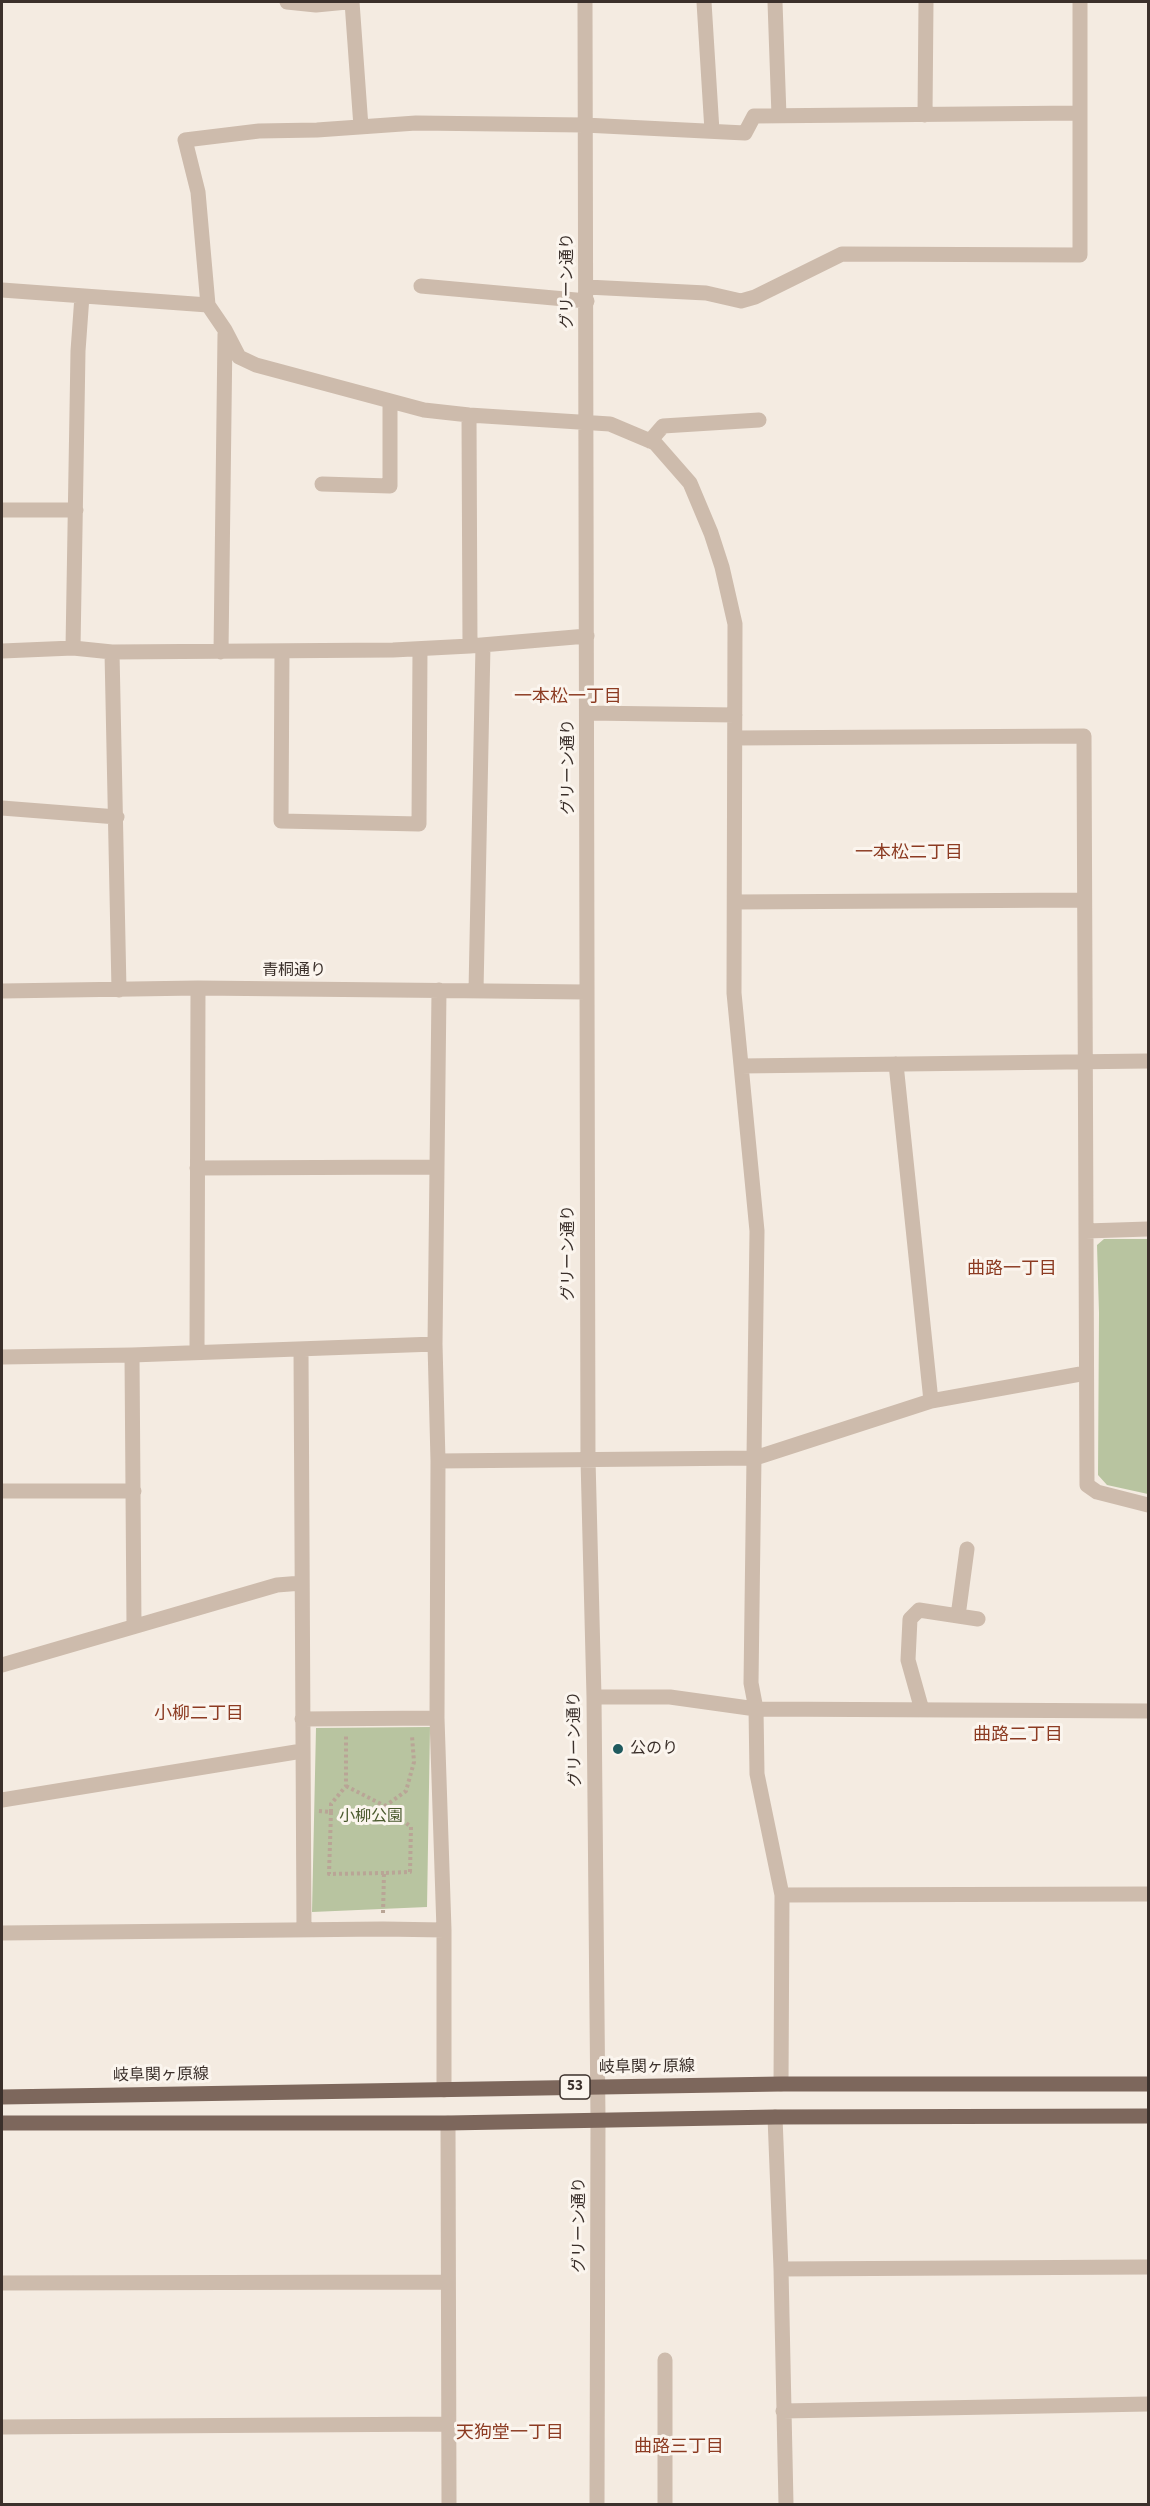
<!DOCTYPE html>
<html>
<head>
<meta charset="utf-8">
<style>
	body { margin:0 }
	#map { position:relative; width:1150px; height:2506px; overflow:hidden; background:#f4ebe1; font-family:"Source Sans 3",sans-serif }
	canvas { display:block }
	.frame { position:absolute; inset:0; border:3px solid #3b302b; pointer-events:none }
</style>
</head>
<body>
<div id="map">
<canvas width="1150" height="2506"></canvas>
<div class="frame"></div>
</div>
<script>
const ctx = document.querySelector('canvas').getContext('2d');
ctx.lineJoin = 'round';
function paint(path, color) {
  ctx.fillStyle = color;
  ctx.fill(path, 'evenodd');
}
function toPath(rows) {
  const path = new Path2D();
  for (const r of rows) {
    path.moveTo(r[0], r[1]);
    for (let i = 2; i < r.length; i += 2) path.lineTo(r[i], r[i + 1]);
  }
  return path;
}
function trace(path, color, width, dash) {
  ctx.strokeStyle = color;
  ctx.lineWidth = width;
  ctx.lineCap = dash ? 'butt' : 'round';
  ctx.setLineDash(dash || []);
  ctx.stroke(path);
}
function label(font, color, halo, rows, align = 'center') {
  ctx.font = font + ' "Source Sans 3","Noto Sans JP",sans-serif';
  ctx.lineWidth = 6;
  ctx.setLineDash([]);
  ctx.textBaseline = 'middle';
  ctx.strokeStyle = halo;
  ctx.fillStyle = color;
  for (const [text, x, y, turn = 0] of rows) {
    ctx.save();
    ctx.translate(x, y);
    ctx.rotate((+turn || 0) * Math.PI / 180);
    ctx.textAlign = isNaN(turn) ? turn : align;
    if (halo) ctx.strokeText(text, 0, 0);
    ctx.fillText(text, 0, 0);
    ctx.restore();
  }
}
paint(toPath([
	[1104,1239,1148,1239,1148,1494,1107,1485,1098,1475,1099,1313,1097,1245],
	[430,1727,427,1907,312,1912,316,1728]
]), '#b8c4a0');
trace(toPath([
	[346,1786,385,1806],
	[319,1811,331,1812,331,1804,346,1786,346,1735],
	[331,1812,329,1874,384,1873],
	[383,1913,384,1873,410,1872,411,1827,385,1806,406,1791,414,1762,412,1736]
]), '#b9a596', 4, [3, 3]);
trace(toPath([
	[287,2,316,5,347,2],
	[352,2,361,127],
	[585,2,588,1459,594,1697,598,2119,597,2504],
	[704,2,712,131],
	[775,2,779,116],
	[925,115,926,2],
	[421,286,587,301],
	[587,287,706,293,741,301,755,297,842,254,1080,255,1080,2],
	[2,290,208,305,225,330,239,357,256,365,424,410,469,415,610,424,655,443,690,483,711,533,722,567,735,624,734,993,757,1231,751,1683,756,1709,757,1774,782,1895,781,2084],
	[208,305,198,192,185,140,259,131,317,130,416,123,584,125,745,133,754,116,1080,113],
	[469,415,470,646],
	[650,441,663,426,759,420],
	[322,484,390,486,390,401],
	[2,510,76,510],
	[73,648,78,351,82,296],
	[2,651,73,648,112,652,393,650,470,646,587,636],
	[282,651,281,821,419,824,420,649],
	[112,652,119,990],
	[221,652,225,334],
	[587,713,735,715],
	[735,738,1084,736,1087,1485,1097,1492,1148,1505],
	[2,808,117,817],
	[735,902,1084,900],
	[439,990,435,1344,438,1461,437,1718,444,1930,444,2090],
	[2,991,198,988,586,992],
	[476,991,483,645],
	[896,1064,931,1401],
	[741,1066,1148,1061],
	[197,1168,437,1167],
	[1086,1231,1148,1229],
	[301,1350,304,1930],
	[197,1352,198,988],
	[132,1355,134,1626],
	[2,1357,132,1355,435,1344],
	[438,1461,755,1458,931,1401,1086,1373],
	[2,1491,134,1491],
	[958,1616,967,1549],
	[2,1665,277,1585,302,1583],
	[594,1697,670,1697,756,1709,1148,1711],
	[922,1710,908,1660,910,1619,919,1610,978,1619],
	[302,1719,437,1718],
	[2,1800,302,1751],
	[782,1895,1148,1894],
	[2,1933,383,1929,444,1930],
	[775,2117,781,2269,786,2504],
	[448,2123,449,2504],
	[781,2269,1148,2267],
	[2,2283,448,2282],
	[665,2360,665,2504],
	[783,2411,1148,2404],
	[2,2427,448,2424]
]), '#cdbbac', 15);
trace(toPath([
	[2,2097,781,2084,1148,2084],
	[2,2123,448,2123,775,2117,1148,2116]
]), '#7d675c', 15);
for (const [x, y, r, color] of [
	[618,1749,6,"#1f5a5e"]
]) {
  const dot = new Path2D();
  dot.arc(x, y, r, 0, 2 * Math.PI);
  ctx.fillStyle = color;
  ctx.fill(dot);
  trace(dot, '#fbf5ee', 2);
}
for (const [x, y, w] of [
	[575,2087,30]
]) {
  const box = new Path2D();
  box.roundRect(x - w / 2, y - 12, w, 24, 4.5);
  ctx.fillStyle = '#fbf5ee';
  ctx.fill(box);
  trace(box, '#3b302b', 1.5);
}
label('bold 15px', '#3b302b', null, [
	["53",575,2087]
]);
label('16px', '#3b302b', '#fbf5ee', [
	["グリーン通り",568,281,-90],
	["グリーン通り",569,767,-90],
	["青桐通り",294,971],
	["グリーン通り",569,1253,-90],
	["グリーン通り",576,1739,-91],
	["岐阜関ヶ原線",647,2068,-1],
	["岐阜関ヶ原線",161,2076,-1],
	["グリーン通り",580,2225,-90]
]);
label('16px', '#3b302b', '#fbf5ee', [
	["公のり",630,1749]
], 'left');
label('16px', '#4a5a2e', '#fbf5ee', [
	["小柳公園",371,1817]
]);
label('18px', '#8c3b22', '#fbf5ee', [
	["一本松一丁目",568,698],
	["一本松二丁目",909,854],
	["曲路一丁目",1012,1270],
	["小柳二丁目",199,1715],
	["曲路二丁目",1018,1736],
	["天狗堂一丁目",510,2434],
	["曲路三丁目",679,2448]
]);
</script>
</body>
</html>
